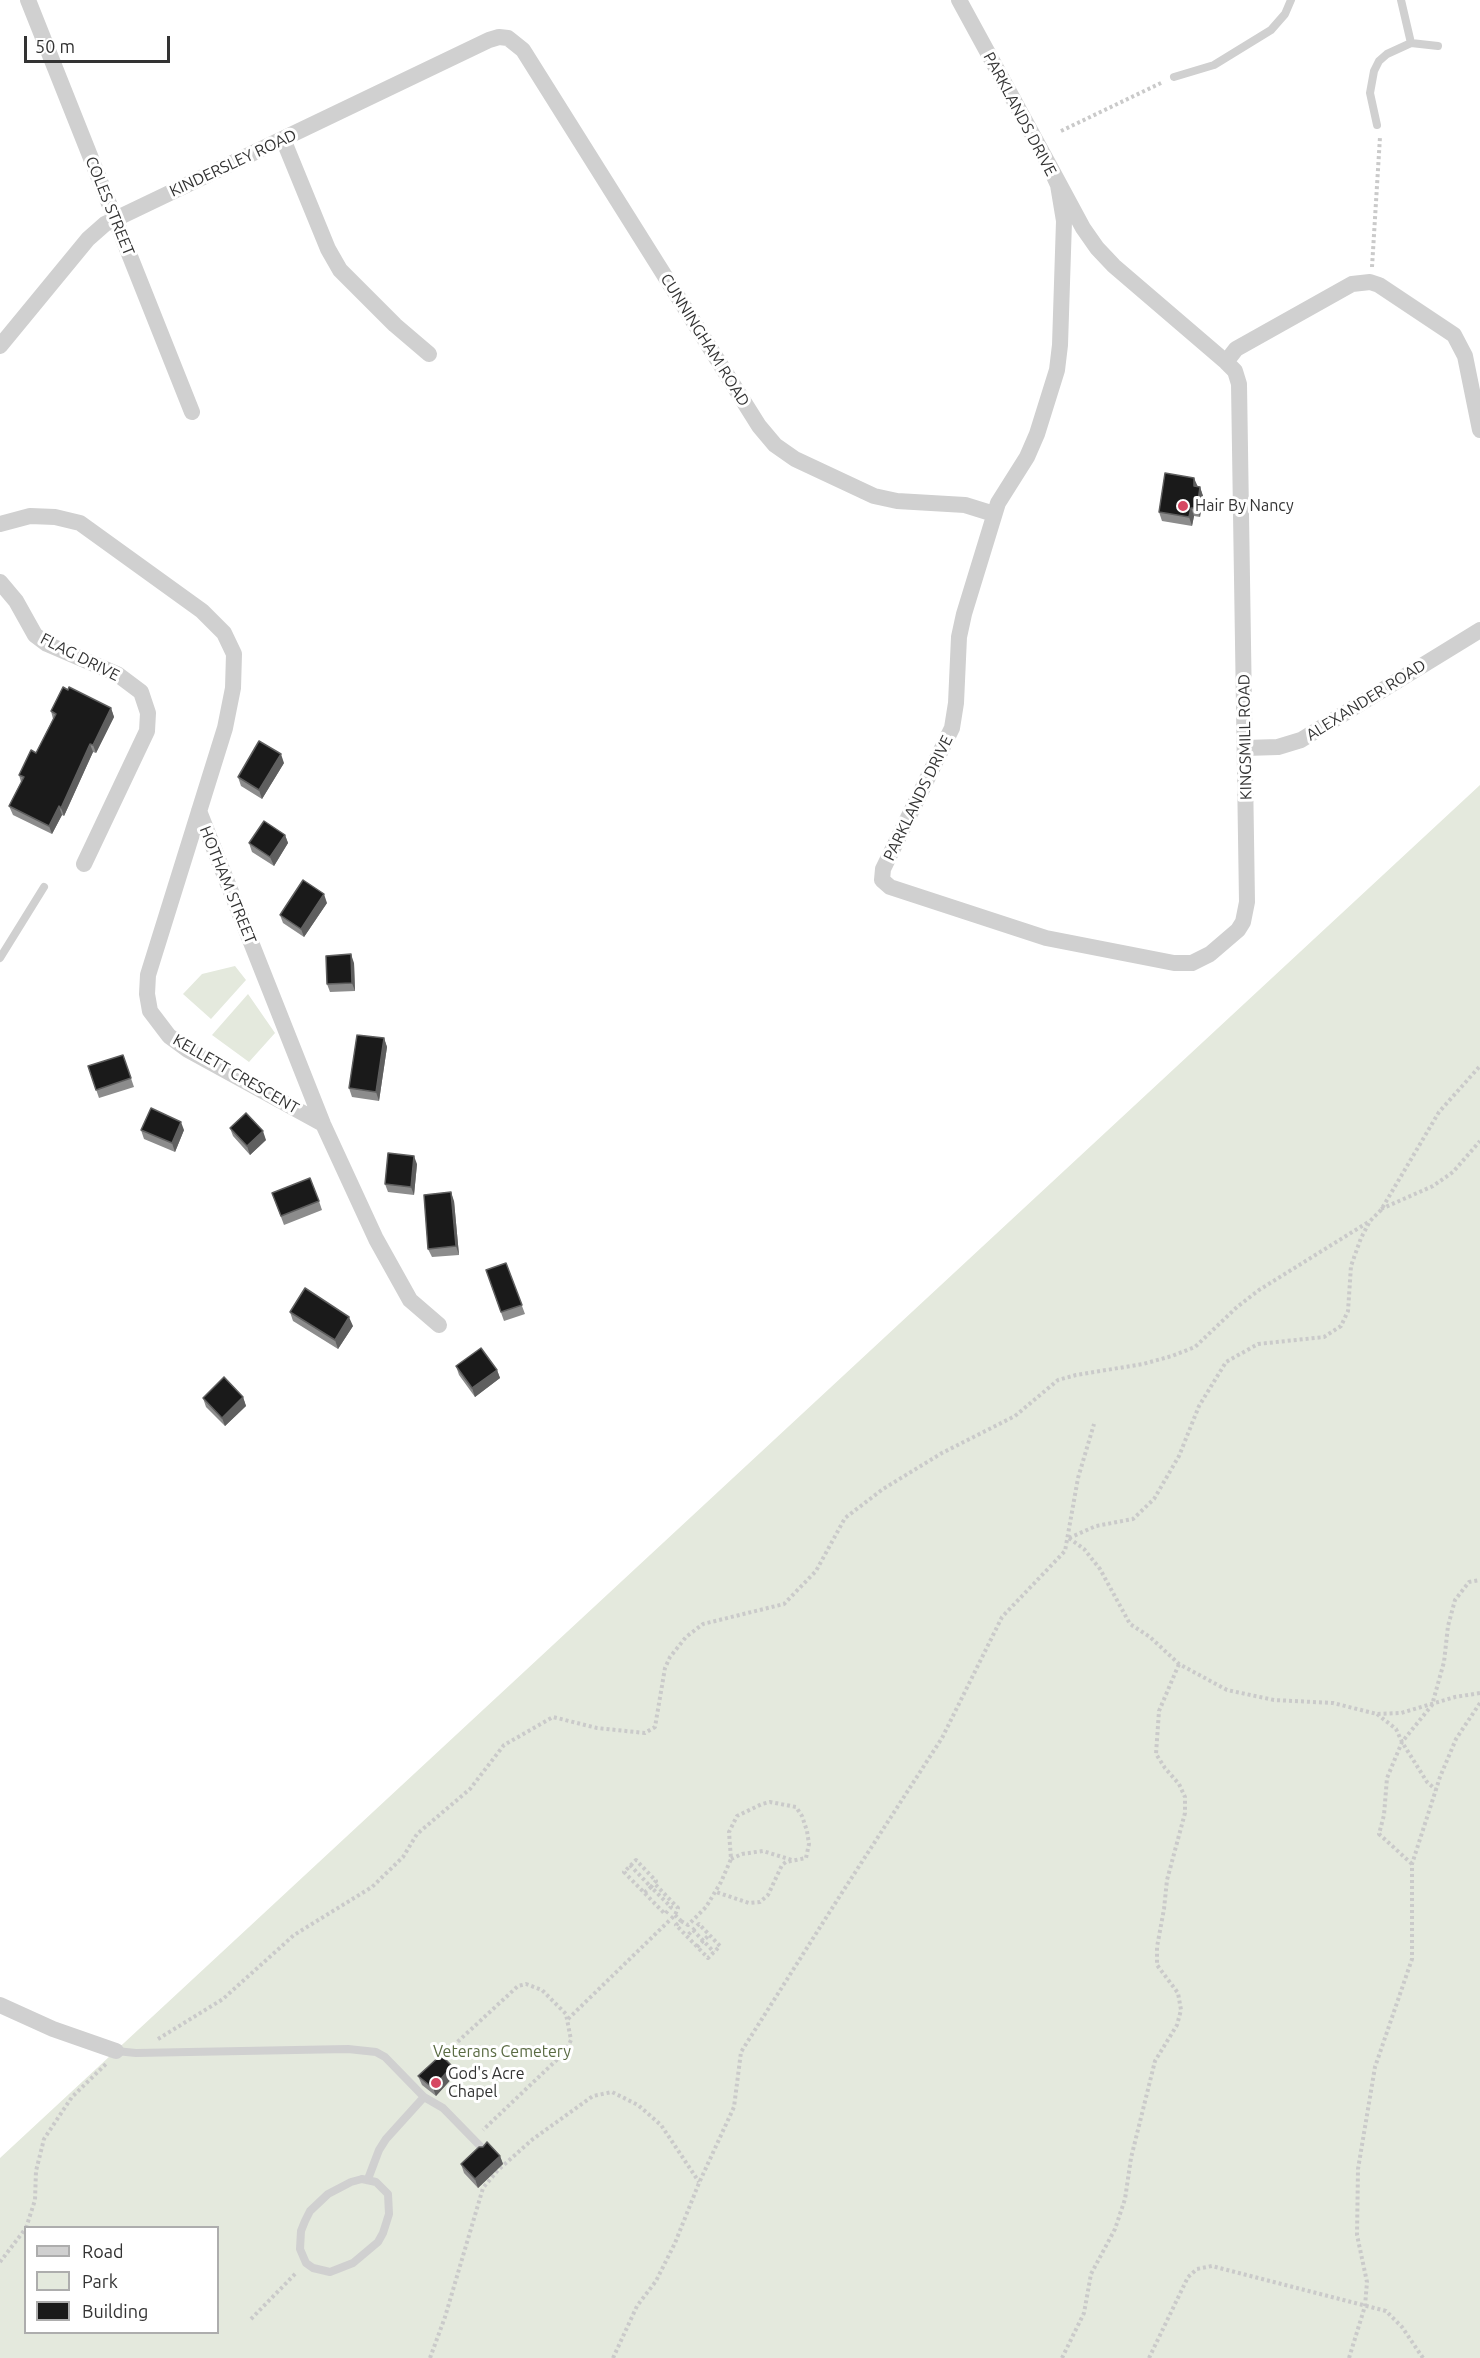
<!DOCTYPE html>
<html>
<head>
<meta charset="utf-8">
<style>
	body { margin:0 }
	#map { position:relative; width:1480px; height:2358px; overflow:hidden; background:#fff; font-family:Ubuntu,sans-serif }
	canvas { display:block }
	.legend { position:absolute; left:24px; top:2226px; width:195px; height:108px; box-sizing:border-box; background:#fff; border:2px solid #adadad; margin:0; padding:8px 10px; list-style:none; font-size:18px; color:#333 }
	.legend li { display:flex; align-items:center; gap:12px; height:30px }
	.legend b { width:30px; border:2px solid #adadad }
	.scale { position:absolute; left:24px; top:36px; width:146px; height:27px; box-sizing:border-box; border:3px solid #333; border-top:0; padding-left:8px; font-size:18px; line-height:21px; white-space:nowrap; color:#333; -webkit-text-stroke:4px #fff; paint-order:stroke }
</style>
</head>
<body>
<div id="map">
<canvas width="1480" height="2358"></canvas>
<ul class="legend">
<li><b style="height:8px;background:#d0d0d0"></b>Road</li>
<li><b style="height:16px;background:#e4e9dd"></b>Park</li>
<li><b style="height:16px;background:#1a1a1a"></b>Building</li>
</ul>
<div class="scale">50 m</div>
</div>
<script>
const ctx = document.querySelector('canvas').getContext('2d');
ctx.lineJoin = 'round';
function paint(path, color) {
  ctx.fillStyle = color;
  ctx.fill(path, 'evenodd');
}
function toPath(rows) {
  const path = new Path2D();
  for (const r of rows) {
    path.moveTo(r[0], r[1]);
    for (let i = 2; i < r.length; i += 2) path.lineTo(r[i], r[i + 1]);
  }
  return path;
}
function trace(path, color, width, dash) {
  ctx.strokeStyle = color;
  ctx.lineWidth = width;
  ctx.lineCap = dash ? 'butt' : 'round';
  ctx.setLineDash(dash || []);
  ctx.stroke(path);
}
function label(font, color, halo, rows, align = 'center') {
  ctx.font = font + ' Ubuntu,sans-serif';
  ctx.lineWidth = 6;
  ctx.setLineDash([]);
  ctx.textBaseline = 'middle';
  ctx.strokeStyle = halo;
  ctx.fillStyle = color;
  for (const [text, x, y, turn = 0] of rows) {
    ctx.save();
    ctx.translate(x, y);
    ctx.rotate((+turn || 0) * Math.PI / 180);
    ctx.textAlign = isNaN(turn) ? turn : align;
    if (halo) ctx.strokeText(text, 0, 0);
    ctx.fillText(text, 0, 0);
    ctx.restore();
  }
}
paint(toPath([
	[1480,785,1480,2358,0,2358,0,2158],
	[26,2228,218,2228,218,2332,26,2332],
	[235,966,246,980,211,1019,183,994,202,974],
	[248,994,275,1033,249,1062,212,1035]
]), '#e4e9dd');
trace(toPath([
	[1061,131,1163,82],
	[1372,267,1380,137],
	[1381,1209,1433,1186,1453,1172,1480,1141],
	[1069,1538,1096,1526,1133,1519,1154,1499,1179,1456,1199,1406,1226,1362,1258,1344,1324,1337,1341,1326,1348,1311,1351,1266,1361,1238,1370,1221,1381,1210,1439,1112,1480,1066],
	[1069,1538,1084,1549,1100,1569,1130,1624,1150,1637,1179,1664,1227,1690,1274,1700,1333,1703,1377,1714,1401,1713,1455,1697,1480,1693],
	[1377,1714,1396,1729,1402,1742,1427,1782,1436,1790],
	[731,1859,742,1854,763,1851,792,1860],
	[1412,1864,1379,1834,1384,1815,1387,1778,1402,1742,1432,1705,1444,1662,1448,1626,1455,1600,1469,1582,1480,1580],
	[630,1865,651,1887,644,1893],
	[675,1915,681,1921,676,1925,708,1958,720,1946,699,1924,687,1936],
	[681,1921,688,1925,706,1907,721,1882,731,1859,729,1832,737,1816,762,1804,770,1802,796,1807,802,1816,807,1831,809,1844,806,1858,786,1862,782,1865,768,1895,760,1902,749,1903,716,1892],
	[693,1930,714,1952],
	[697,1947,709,1935],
	[568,2019,675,1915,678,1908,654,1883,656,1881,636,1860,624,1872,665,1914,671,1907,651,1887,654,1883],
	[158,2039,223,1999,294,1935,372,1887,403,1857,417,1834,470,1789,504,1745,553,1717,597,1728,645,1733,655,1727,665,1668,670,1657,686,1637,703,1624,784,1604,816,1571,845,1518,883,1489,942,1453,1015,1416,1058,1380,1076,1375,1143,1364,1172,1356,1195,1347,1237,1307,1259,1290,1370,1221],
	[440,2058,518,1986,526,1984,542,1990,566,2014,571,2040,565,2052,483,2130],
	[26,2228,35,2200,36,2171,44,2139,72,2097,106,2064],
	[0,2262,26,2228],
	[251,2319,297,2272],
	[430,2358,445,2317,483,2188,498,2170,533,2139,593,2096,612,2092,638,2105,661,2125,699,2182],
	[613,2358,637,2306,656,2281,675,2243,699,2183,734,2107,741,2052,836,1902,942,1738,1002,1617,1065,1551,1078,1478,1094,1424],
	[1062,2358,1084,2313,1091,2274,1115,2229,1125,2199,1131,2158,1155,2061,1177,2025,1181,2010,1178,1993,1157,1965,1157,1947,1164,1909,1167,1880,1185,1813,1185,1797,1179,1784,1165,1768,1156,1754,1159,1711,1179,1664],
	[1149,2358,1188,2277,1197,2269,1212,2266,1386,2311,1402,2327,1423,2358],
	[1349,2358,1365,2306,1367,2282,1357,2235,1358,2169,1375,2067,1412,1959,1412,1864,1440,1777,1456,1739,1480,1703]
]), '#cacaca', 4, [3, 3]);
trace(toPath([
	[1401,0,1411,43],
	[1174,77,1214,65,1271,30,1285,14,1291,0],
	[1377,125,1370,93,1374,71,1379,61,1387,54,1411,43,1438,46],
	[0,958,44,887],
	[116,2051,136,2053,348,2049,376,2052,385,2057,424,2097,443,2108,484,2150],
	[362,2179,376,2182,388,2194,389,2214,383,2233,378,2242,353,2263,330,2272,313,2268,306,2263,300,2249,301,2231,305,2221,310,2211,328,2194,351,2182,362,2179],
	[368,2179,379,2150,386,2139,424,2097]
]), '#d0d0d0', 8);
trace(toPath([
	[28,0,192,412],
	[959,0,1048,163,1058,185,1064,221,1060,345,1057,370,1037,434,1027,457,998,503,964,614,959,637,956,703,952,728,883,869,882,880,890,887,1046,938,1174,963,1192,963,1210,954,1238,930,1243,922,1247,902,1239,384,1235,371,1226,362,1114,266,1097,248,1083,228,1048,163],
	[283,139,328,249,340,270,395,325,429,354],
	[0,346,88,239,105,224,489,40,499,37,508,38,523,50,759,426,775,445,795,459,874,496,897,501,965,505,994,514],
	[1226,362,1236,349,1352,284,1370,282,1379,285,1454,335,1465,356,1480,430],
	[0,524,30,516,55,517,80,523,202,611,224,633,234,654,233,688,225,728,148,975,147,994,150,1011,169,1036,188,1050,323,1124],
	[0,582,16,601,35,635,47,644,117,674,141,692,148,713,147,731,84,864],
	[1245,748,1278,747,1301,740,1480,630],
	[199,811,323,1124,376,1239,410,1300,439,1325],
	[0,2005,53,2029,116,2051]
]), '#d0d0d0', 16);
paint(toPath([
	[1198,487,1200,487,1203,496,1200,517,1194,516,1192,526,1162,521,1159,512],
	[111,708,114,717,96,753,93,752,64,816,62,815,52,834,13,815,9,806,21,782,19,775,36,753,53,719,51,711],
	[284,763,262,799,241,786,238,777],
	[285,835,288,843,274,866,252,852,249,843],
	[327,903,304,937,283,923,280,915],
	[354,963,355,991,330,992,327,984],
	[384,1038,387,1047,379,1101,352,1097,349,1088],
	[123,1055,134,1087,99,1098,88,1066],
	[230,1128,266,1140,250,1155,233,1136],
	[141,1130,184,1130,175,1152,144,1139],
	[417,1164,414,1195,388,1192,385,1184],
	[272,1193,319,1201,322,1210,284,1225],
	[454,1201,459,1255,432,1257,428,1249],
	[506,1263,525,1314,504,1321,486,1270],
	[290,1312,353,1326,338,1349,293,1321],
	[456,1366,497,1370,500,1378,475,1397,459,1375],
	[243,1397,246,1406,225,1426,206,1407,203,1398],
	[455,2075,436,2096,422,2085,418,2076],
	[500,2156,503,2164,478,2188,464,2173,461,2164]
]), '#8c8c8c');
paint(toPath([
	[1194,478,1198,487,1194,486],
	[1200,487,1203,496,1200,517,1197,508],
	[1191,508,1194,516,1192,526,1189,517],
	[111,708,114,717,96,753,93,745],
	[90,744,93,752,64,816,61,808],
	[281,754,284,763,262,799,259,790],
	[59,806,62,815,52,834,49,826],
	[285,835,288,843,274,866,270,857],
	[324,894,327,903,304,937,301,929],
	[351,954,354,963,355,991,352,983],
	[384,1038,387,1047,379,1101,376,1092],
	[181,1122,184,1130,175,1152,172,1143],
	[263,1131,266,1140,250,1155,247,1146],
	[414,1156,417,1164,414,1195,411,1187],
	[451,1192,454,1201,459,1255,456,1246],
	[349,1317,353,1326,338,1349,335,1340],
	[497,1370,500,1378,475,1397,472,1388],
	[243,1397,246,1406,225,1426,222,1418],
	[452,2066,455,2075,436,2096,433,2088],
	[500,2156,503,2164,478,2188,475,2179]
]), '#5f5f5f');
const building = toPath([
	[1165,473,1194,478,1194,486,1200,487,1197,508,1191,508,1189,517,1159,512,1165,473],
	[63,687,68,690,69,687,111,708,93,745,90,744,61,808,59,806,49,826,9,806,24,777,19,775,31,750,36,753,56,714,51,711,63,687],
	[259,741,281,754,259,790,238,777,259,741],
	[264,821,285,835,270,857,249,843,264,821],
	[303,880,324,894,301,929,280,915,303,880],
	[351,954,352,983,327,984,326,956,351,954],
	[357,1035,384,1038,376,1092,349,1088,357,1035],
	[123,1055,131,1078,96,1090,88,1066,123,1055],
	[151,1108,181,1122,172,1143,141,1130,151,1108],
	[246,1113,263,1131,247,1146,230,1128,246,1113],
	[388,1153,414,1156,411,1187,385,1184,388,1153],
	[310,1178,319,1201,281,1216,272,1193,310,1178],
	[451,1192,456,1246,428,1249,424,1195,451,1192],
	[506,1263,522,1305,501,1312,486,1270,506,1263],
	[305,1288,349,1317,335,1340,290,1312,305,1288],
	[481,1348,497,1370,472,1388,456,1366,481,1348],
	[224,1377,243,1397,222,1418,203,1398,224,1377],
	[441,2055,452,2066,433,2088,418,2076,441,2055],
	[487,2142,500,2156,475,2179,461,2164,479,2147,483,2147,487,2142]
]);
paint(building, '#1a1a1a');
trace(building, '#5f5f5f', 1.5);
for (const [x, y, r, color] of [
	[1183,506,6,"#d64862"],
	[436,2083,6,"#d64862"]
]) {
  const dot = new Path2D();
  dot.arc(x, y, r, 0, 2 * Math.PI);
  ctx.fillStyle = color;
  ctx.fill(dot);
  trace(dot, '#fff', 2);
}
label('16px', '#333', '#fff', [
	["PARKLANDS DRIVE",1020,114,62],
	["KINDERSLEY ROAD",233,163,-25],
	["COLES STREET",110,206,68],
	["CUNNINGHAM ROAD",705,340,58],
	["FLAG DRIVE",80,657,27],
	["ALEXANDER ROAD",1366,700,-32],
	["KINGSMILL ROAD",1245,737,-91],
	["PARKLANDS DRIVE",918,798,-64],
	["HOTHAM STREET",228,885,68],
	["KELLETT CRESCENT",236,1074,30]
]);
label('16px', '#333', '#fff', [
	["Hair By Nancy",1195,506],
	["God's Acre",448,2074],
	["Chapel",448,2092]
], 'left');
label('16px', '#5a6b43', '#fff', [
	["Veterans Cemetery",502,2052]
]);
</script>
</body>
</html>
